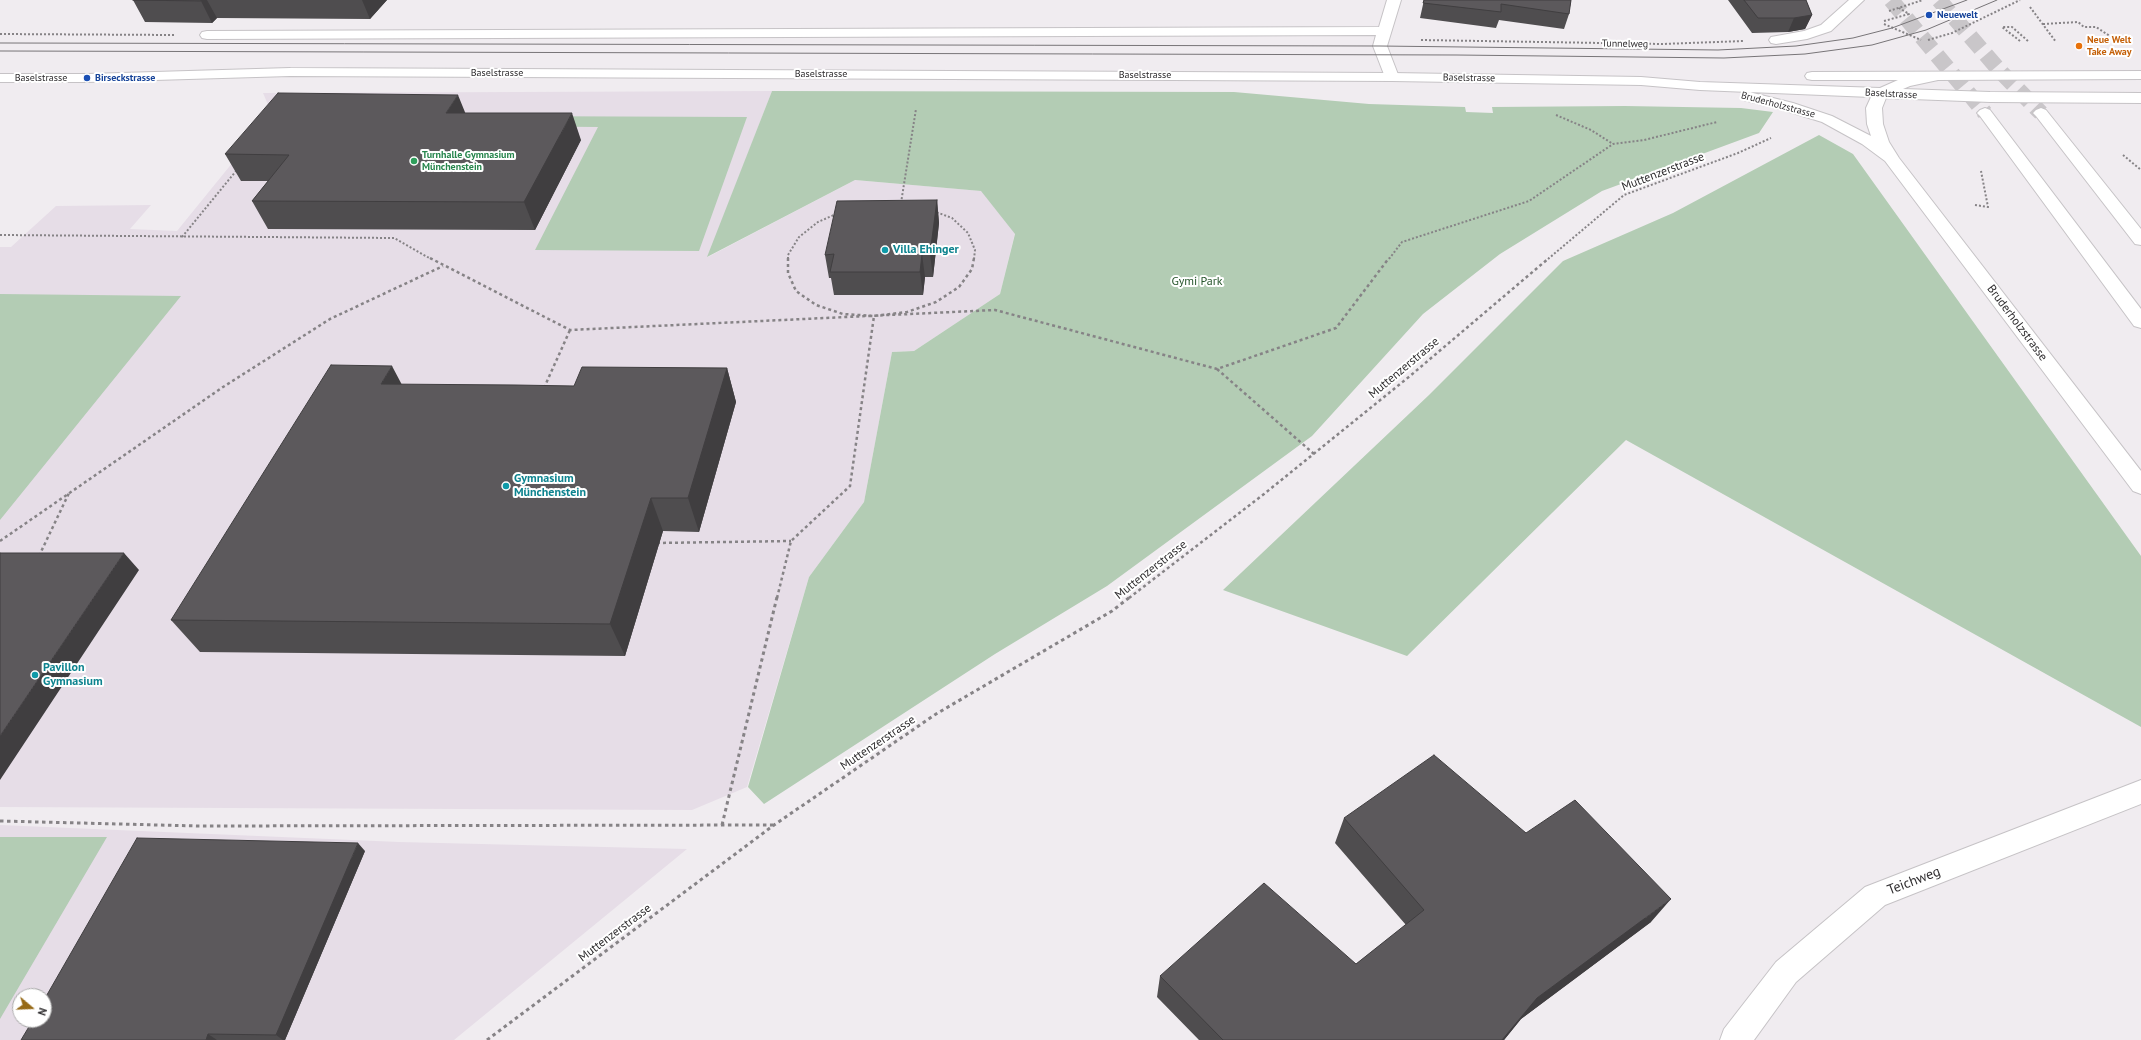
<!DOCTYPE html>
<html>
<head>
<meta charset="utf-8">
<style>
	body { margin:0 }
	#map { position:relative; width:2141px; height:1040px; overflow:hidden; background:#f0ecf0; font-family:"PT Sans",sans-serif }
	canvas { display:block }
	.north { position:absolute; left:12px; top:988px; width:40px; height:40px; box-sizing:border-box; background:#fff; border:1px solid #ababab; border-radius:50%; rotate:109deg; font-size:11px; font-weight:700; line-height:16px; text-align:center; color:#2e2c2e }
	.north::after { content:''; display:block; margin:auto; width:14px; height:18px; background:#966916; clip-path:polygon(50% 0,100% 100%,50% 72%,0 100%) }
</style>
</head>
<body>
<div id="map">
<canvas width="2141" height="1040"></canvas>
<div class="north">N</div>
</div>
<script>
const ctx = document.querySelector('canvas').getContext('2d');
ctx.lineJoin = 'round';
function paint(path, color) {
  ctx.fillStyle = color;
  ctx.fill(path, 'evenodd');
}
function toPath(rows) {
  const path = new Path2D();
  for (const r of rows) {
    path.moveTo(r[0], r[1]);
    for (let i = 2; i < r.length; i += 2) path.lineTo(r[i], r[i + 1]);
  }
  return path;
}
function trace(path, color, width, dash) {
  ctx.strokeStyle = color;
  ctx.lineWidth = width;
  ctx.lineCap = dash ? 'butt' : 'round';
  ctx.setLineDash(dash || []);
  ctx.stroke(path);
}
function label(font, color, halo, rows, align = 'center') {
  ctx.font = font + ' "PT Sans",sans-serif';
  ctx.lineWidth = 4;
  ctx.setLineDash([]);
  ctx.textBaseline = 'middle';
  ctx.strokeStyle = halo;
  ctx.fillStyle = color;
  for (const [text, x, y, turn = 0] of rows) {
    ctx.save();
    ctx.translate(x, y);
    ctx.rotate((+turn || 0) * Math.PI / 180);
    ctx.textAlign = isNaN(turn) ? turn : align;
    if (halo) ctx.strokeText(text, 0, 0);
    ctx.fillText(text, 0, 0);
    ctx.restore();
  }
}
paint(toPath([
	[772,91,708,257,855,180,982,191,1015,233,1000,294,914,351,892,352,864,502,809,577,747,787,692,810,0,807,0,247,11,247,56,206,151,205,130,229,177,231,272,114,263,93],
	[0,825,399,842,687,849,454,1040,0,1040],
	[20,996,44,996,44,1020,20,1020]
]), '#e6dde7');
paint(toPath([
	[772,91,1234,92,1369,104,1465,107,1466,112,1493,113,1492,107,1625,106,1741,108,1773,112,1759,133,1602,191,1500,254,1423,314,1312,436,1107,586,995,654,764,804,748,787,809,577,864,502,892,352,914,351,1000,294,1015,234,981,191,855,180,707,257],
	[491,116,747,117,699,251,535,250,598,127,485,126],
	[1819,135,1853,154,2141,556,2141,727,1626,440,1407,656,1223,590,1429,395,1563,261,1673,213],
	[0,294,181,296,0,520],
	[0,837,107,837,0,1019]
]), '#b3ccb4');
trace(toPath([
	[1891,0,1985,113],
	[1939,0,1999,70,2041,113]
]), '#c9c6c9', 16, [16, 8]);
const minor = toPath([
	[1387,0,1401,0,1387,46,1399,77,1397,80,1392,81,1387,80,1385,77,1373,46,1376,35,207,39,202,38,200,35,202,32,207,31,1379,27,1387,0],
	[1849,0,1864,0,1831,31,1807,39,1776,44,1771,43,1769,40,1771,37,1804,31,1821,25,1849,0],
	[2141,780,2141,804,1885,905,1796,982,1754,1040,1720,1040,1724,1029,1776,962,1865,887,2141,780]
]);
const secondary = toPath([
	[290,68,1392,73,1641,77,1700,82,1880,88,1898,80,1812,80,1807,79,1805,76,1807,73,1812,72,2141,71,2141,79,1938,80,1910,86,1903,89,1990,92,2141,93,2141,103,1990,102,1886,98,1882,108,1883,124,1889,142,1899,158,2141,471,2141,494,2133,491,1885,161,1862,144,1822,122,1783,110,1744,100,1741,97,1744,94,1749,92,1793,103,1832,116,1871,136,1867,124,1866,108,1871,97,1700,90,1641,85,1392,81,290,76,87,82,0,82,0,74,87,74,290,68],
	[1985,108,1990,110,2141,309,2141,328,2134,326,1980,116,1977,113,1980,110,1985,108],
	[2041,108,2046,110,2141,229,2141,245,2135,244,2036,116,2033,113,2036,110,2041,108]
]);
trace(minor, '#c6c3c6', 2);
trace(secondary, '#c6c3c6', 2);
trace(toPath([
	[2030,7,2056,42],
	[1889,11,1923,0],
	[1884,21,1909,14,1899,8],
	[1884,24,1921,40],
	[2043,24,2078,22,2084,27,2096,27,2116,40],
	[0,34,175,35],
	[1421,40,1662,44,1744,41],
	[1928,40,1952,33,2020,0],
	[2020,41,2002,27,2012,27,2028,41],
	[1556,115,1591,130,1613,144],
	[2123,155,2141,170],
	[901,203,916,109],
	[1975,205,1988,207,1981,171],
	[0,235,394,238,431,259],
	[182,237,236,171],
	[788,259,788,255,799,237,818,222,843,211,871,205,900,204,928,209,952,218,968,233,975,250,974,259],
	[1389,259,1402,242,1529,201,1613,144,1644,140,1717,122],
	[1548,259,1624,195,1738,153,1771,138]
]), '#868386', 2, [2, 2]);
trace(toPath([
	[430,258,570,330,995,310,1217,369,1336,328,1389,258],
	[788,258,788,273,796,291,816,305,843,314,874,316,907,312,936,302,959,287,972,269,974,258],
	[1217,369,1314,454],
	[544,388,570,330],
	[0,541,223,387,330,319,443,266],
	[657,543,791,541],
	[39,556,69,493],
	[777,598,791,541,850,486,874,316],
	[1129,598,1264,494,1410,376,1549,258]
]), '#868386', 2.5, [3, 3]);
trace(toPath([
	[0,821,198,826,773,825],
	[722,825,777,597],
	[487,1040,774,825,936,714,1112,611,1130,597]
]), '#868386', 3, [3.5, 3.5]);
paint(minor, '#fff');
paint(secondary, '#fff');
trace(toPath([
	[0,43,1380,46,1718,50,1796,46,1853,38,1892,28,1967,0],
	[0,51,1457,55,1724,58,1805,54,1872,45,1926,30,1997,0]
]), '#777477', 1);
paint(toPath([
	[133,0,387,0,370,19,217,18,212,23,145,22],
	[1424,0,1571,0,1569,14,1564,29,1499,20,1496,28,1420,18],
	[1728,0,1806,0,1812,15,1805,29,1788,32,1752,33],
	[465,113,581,140,535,230,268,229,252,201,268,181,241,181,225,154],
	[937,200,939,223,933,277,925,277,923,295,834,295,831,278,829,278,825,255],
	[727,368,736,402,699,532,663,531,625,656,200,652,171,620,402,385,574,386],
	[1344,818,1526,833,1651,922,1521,1019,1504,1040,1199,1040,1157,997,1160,976,1356,964,1406,925,1335,843],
	[365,851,285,1040,21,1040]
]), '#4f4d4f');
paint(toPath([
	[201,0,207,0,217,18,212,23,201,1],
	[362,0,387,0,370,19],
	[1812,15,1805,29,1788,32,1794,18],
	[458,95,469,122,446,113],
	[572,113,581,140,535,230,524,202],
	[937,200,939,223,933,277,930,254],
	[922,254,925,277,923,295,920,272],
	[392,366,410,400,381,384],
	[727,368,736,402,699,532,688,498],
	[651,498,663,531,625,656,610,624],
	[124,553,139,570,0,780,0,736],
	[358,843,365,851,285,1040,283,1040,276,1035],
	[1671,899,1651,922,1521,1019,1504,1040,1502,1040,1537,998],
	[208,1034,217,1040,206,1040]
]), '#403e40');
const building = toPath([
	[133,0,201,0,201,1,133,0],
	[1424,0,1571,0,1569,14,1501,4,1501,12,1423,3,1424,0],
	[1744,0,1806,0,1812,15,1794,18,1758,18,1744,0],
	[278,93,458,95,446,113,572,113,524,202,252,201,289,155,225,154,278,93],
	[937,200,930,254,922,254,920,272,830,272,834,254,825,255,837,201,937,200],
	[331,365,392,366,381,384,515,385,574,386,582,367,727,368,688,498,651,498,610,624,171,620,331,365],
	[0,553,124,553,0,736,0,553],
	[1434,755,1526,833,1575,800,1671,899,1537,998,1502,1040,1223,1040,1160,976,1264,883,1356,964,1424,910,1344,818,1434,755],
	[137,838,358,843,276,1035,208,1034,206,1040,21,1040,33,1020,44,1020,44,1000,137,838]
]);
paint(building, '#5c595c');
trace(building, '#403e40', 1);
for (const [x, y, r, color] of [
	[1929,15,4,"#1a4fb4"],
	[2079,46,4,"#e8710a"],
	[87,78,4,"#1a4fb4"],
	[414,161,4,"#2e9e5b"],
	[885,250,4,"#0f9aa8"],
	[506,486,4,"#0f9aa8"],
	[35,675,4,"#0f9aa8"]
]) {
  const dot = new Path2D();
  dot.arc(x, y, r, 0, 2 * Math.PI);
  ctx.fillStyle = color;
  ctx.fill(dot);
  trace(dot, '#fff', 1.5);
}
label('bold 10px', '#164399', '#fff', [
	["Neuewelt",1937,15],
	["Birseckstrasse",95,78]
], 'left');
label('bold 10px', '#c56008', '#fff', [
	["Neue Welt",2087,40],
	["Take Away",2087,52]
], 'left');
label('10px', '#2e2c2e', '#fff', [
	["Tunnelweg",1625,44,1],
	["Baselstrasse",497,73],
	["Baselstrasse",821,74],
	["Baselstrasse",1145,75],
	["Baselstrasse",41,78],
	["Baselstrasse",1469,78,1],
	["Baselstrasse",1891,94,3],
	["Bruderholzstrasse",1778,105,15]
]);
label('bold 10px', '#27864d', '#fff', [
	["Turnhalle Gymnasium",422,155],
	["Münchenstein",422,167]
], 'left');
label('12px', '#2e2c2e', '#fff', [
	["Muttenzerstrasse",1663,172,-21],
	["Bruderholzstrasse",2017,323,53],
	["Muttenzerstrasse",1404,368,-40],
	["Muttenzerstrasse",1151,570,-38],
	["Muttenzerstrasse",878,743,-34],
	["Muttenzerstrasse",615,933,-37]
]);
label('bold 12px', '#0d838f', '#fff', [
	["Villa Ehinger",893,250],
	["Gymnasium",514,479],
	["Münchenstein",514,493],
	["Pavillon",43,668],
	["Gymnasium",43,682]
], 'left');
label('12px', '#25542a', '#fff', [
	["Gymi Park",1197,282]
]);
label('14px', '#2e2c2e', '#fff', [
	["Teichweg",1914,881,-21]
]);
</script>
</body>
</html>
